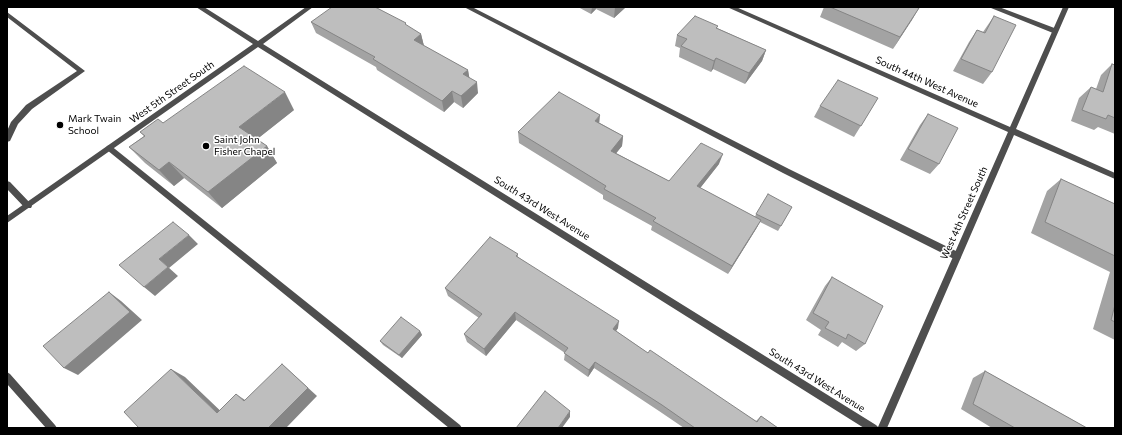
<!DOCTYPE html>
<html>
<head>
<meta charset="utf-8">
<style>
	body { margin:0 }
	#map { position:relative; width:1122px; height:435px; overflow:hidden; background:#fff; font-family:Commissioner,sans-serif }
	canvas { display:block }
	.frame { position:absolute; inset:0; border:8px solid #000; pointer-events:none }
</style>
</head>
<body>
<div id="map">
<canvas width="1122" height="435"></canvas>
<div class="frame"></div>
</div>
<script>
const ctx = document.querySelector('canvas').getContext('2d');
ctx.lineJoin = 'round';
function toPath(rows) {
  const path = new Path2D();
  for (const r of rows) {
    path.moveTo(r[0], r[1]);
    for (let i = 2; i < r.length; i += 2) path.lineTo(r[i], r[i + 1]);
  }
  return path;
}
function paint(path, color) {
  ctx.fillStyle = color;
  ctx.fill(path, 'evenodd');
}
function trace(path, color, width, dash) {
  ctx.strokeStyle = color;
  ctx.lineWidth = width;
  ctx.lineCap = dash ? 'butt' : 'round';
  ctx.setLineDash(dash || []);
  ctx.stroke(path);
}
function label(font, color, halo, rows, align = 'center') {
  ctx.font = font + ' Commissioner,sans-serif';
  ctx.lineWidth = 3;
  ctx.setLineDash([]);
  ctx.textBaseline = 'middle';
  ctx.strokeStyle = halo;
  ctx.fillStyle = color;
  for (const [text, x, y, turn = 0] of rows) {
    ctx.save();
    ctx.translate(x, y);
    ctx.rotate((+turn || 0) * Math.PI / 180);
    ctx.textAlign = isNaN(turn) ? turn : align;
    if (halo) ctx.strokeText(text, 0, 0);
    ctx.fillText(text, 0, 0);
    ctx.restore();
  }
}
paint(toPath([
	[464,7,472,7,789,169,960,253,961,256,960,259,957,260,954,259,783,173,464,7],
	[990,7,999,7,1057,29,1058,31,1055,33,1053,33,991,8,990,7],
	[7,12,85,71,32,109,18,124,10,141,7,142,7,131,11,122,26,105,77,71,7,17,7,12],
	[110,145,460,425,462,428,449,428,107,150,106,148,107,146,110,145],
	[7,181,10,182,31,204,32,206,31,208,25,208,7,189,7,181]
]), '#4e4e4e');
paint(toPath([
	[196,7,204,7,258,41,306,7,313,7,263,44,876,425,878,427,1008,132,727,7,736,7,1010,127,1063,7,1069,7,1016,129,1115,173,1115,179,1014,135,887,428,864,428,258,47,7,223,7,216,253,44,196,7],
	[7,372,10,374,55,425,57,428,46,428,7,384,7,372]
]), '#4e4e4e');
paint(toPath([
	[578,7,626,7,614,18,596,9,591,14],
	[824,7,915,7,919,8,893,49,820,17],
	[994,16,992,72,983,84,953,71,969,42,977,30,983,32],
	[311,22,406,26,421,34,424,46,468,70,469,78,478,93,463,108,454,102,444,112,377,70,376,67,316,33],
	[718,26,717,28,766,50,762,61,745,84,713,69,711,72,679,57,680,48,675,46,677,35],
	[1112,64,1115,65,1115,134,1098,127,1094,130,1071,121,1079,98,1091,87,1096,89,1101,75],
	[878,98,854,137,814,117,820,106],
	[294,110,257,139,267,146,277,163,222,208,184,178,174,186,145,163,129,147,144,136,140,132,163,123],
	[928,114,939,164,930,174,900,160,920,125],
	[600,123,623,136,622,146,616,153,669,181,719,164,700,188,755,217,756,214,792,207,778,231,760,222,756,229,728,274,651,230,652,226,603,199,603,195,519,143,518,132],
	[1061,179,1115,204,1115,340,1093,329,1110,272,1031,233,1047,191],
	[518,254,518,257,618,328,616,331,648,353,756,421,761,416,778,428,684,428,659,411,594,368,588,377,564,360,565,353,516,320,486,356,467,342,464,334,479,318,448,296,445,288],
	[832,277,865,344,856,351,842,342,838,347,818,335,821,330,806,320,825,286],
	[420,331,422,335,402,358,383,345,380,341],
	[985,371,1087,428,992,428,961,409,973,378]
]), '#a3a3a3');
paint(toPath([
	[592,7,596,7,596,9,591,14],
	[615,7,626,7,614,18],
	[919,8,912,20,893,49,900,37],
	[421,34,424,46,414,40],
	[766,50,762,61,745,84,749,73],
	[716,58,713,69,711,72,714,61],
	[468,70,470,81,463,74],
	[477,82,478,93,463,108,461,96],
	[452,91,454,102,444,112,442,101],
	[285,92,294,110,251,144,239,127],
	[600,115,599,126,595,121],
	[623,136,622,146,610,161,611,151],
	[267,146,277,163,222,208,208,192],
	[723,154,719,164,694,196,697,186],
	[169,162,184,178,174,186,159,170],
	[761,220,756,229,728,274,732,266],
	[189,235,198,244,169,268,159,259],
	[168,267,178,276,155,296,144,287],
	[109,292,121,301,142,320,78,375,64,368],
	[515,312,516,320,486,356,484,349],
	[619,321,618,328,612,337,613,329],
	[420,331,422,335,402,358,399,355],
	[595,362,594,368,588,377,589,370],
	[282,364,317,396,286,428,268,428],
	[171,369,185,377,230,420,217,413],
	[236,394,248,402,244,401],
	[570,411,570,417,562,428,558,428]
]), '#858585');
const building = toPath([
	[332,7,375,7,406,23,405,24,421,34,414,40,468,70,463,74,477,82,461,96,452,91,442,101,373,59,375,57,311,22,332,7],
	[830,7,915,7,919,8,900,37,830,7],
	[695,16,718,26,716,28,766,50,749,73,716,58,714,61,681,46,687,39,677,35,695,16],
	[994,16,1016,25,992,72,961,59,977,30,985,33,994,16],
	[1112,64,1115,65,1115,118,1108,115,1106,119,1082,110,1091,87,1103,92,1112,64],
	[244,66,285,92,239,127,267,146,208,192,169,162,159,170,129,147,145,136,140,132,158,119,163,123,244,66],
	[838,80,878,98,861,126,820,106,838,80],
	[559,92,600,115,595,121,623,136,611,151,669,181,701,143,723,154,697,186,761,220,732,266,653,221,656,218,604,189,606,186,518,132,559,92],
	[928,114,958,128,939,164,908,149,928,114],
	[1061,179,1115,204,1115,256,1045,222,1061,179],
	[768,194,792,207,781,226,756,214,768,194],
	[173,222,189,235,159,259,168,267,144,287,119,265,173,222],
	[490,237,518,254,516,256,619,321,613,329,648,353,650,350,757,422,761,416,778,428,695,428,662,405,595,362,589,370,564,353,568,348,515,312,484,349,464,334,482,314,445,288,490,237],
	[832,277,883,306,865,344,848,334,846,339,825,328,829,322,813,313,832,277],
	[109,292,130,312,64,368,43,346,109,292],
	[1115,305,1115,322,1111,320,1115,305],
	[401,317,420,331,399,355,380,341,401,317],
	[282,364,308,388,268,428,139,428,124,412,171,369,217,413,236,394,244,401,282,364],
	[985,371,1087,428,1015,428,973,404,985,371],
	[545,391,570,411,558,428,516,428,545,391]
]);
paint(building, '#bebebe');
trace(building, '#858585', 1);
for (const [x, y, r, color] of [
	[60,125,4,"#000"],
	[206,146,4,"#000"]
]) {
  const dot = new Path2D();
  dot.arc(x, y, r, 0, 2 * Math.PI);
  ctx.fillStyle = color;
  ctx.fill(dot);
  trace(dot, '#fff', 1.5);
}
label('10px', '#000', '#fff', [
	["South 44th West Avenue",927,82,24],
	["West 5th Street South",172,92,-35],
	["South 43rd West Avenue",542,208,32],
	["West 4th Street South",964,213,-66],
	["South 43rd West Avenue",817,380,32]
]);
label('10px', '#000', '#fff', [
	["Mark Twain",68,119],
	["School",68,131],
	["Saint John",214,140],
	["Fisher Chapel",214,152]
], 'left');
</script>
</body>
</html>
